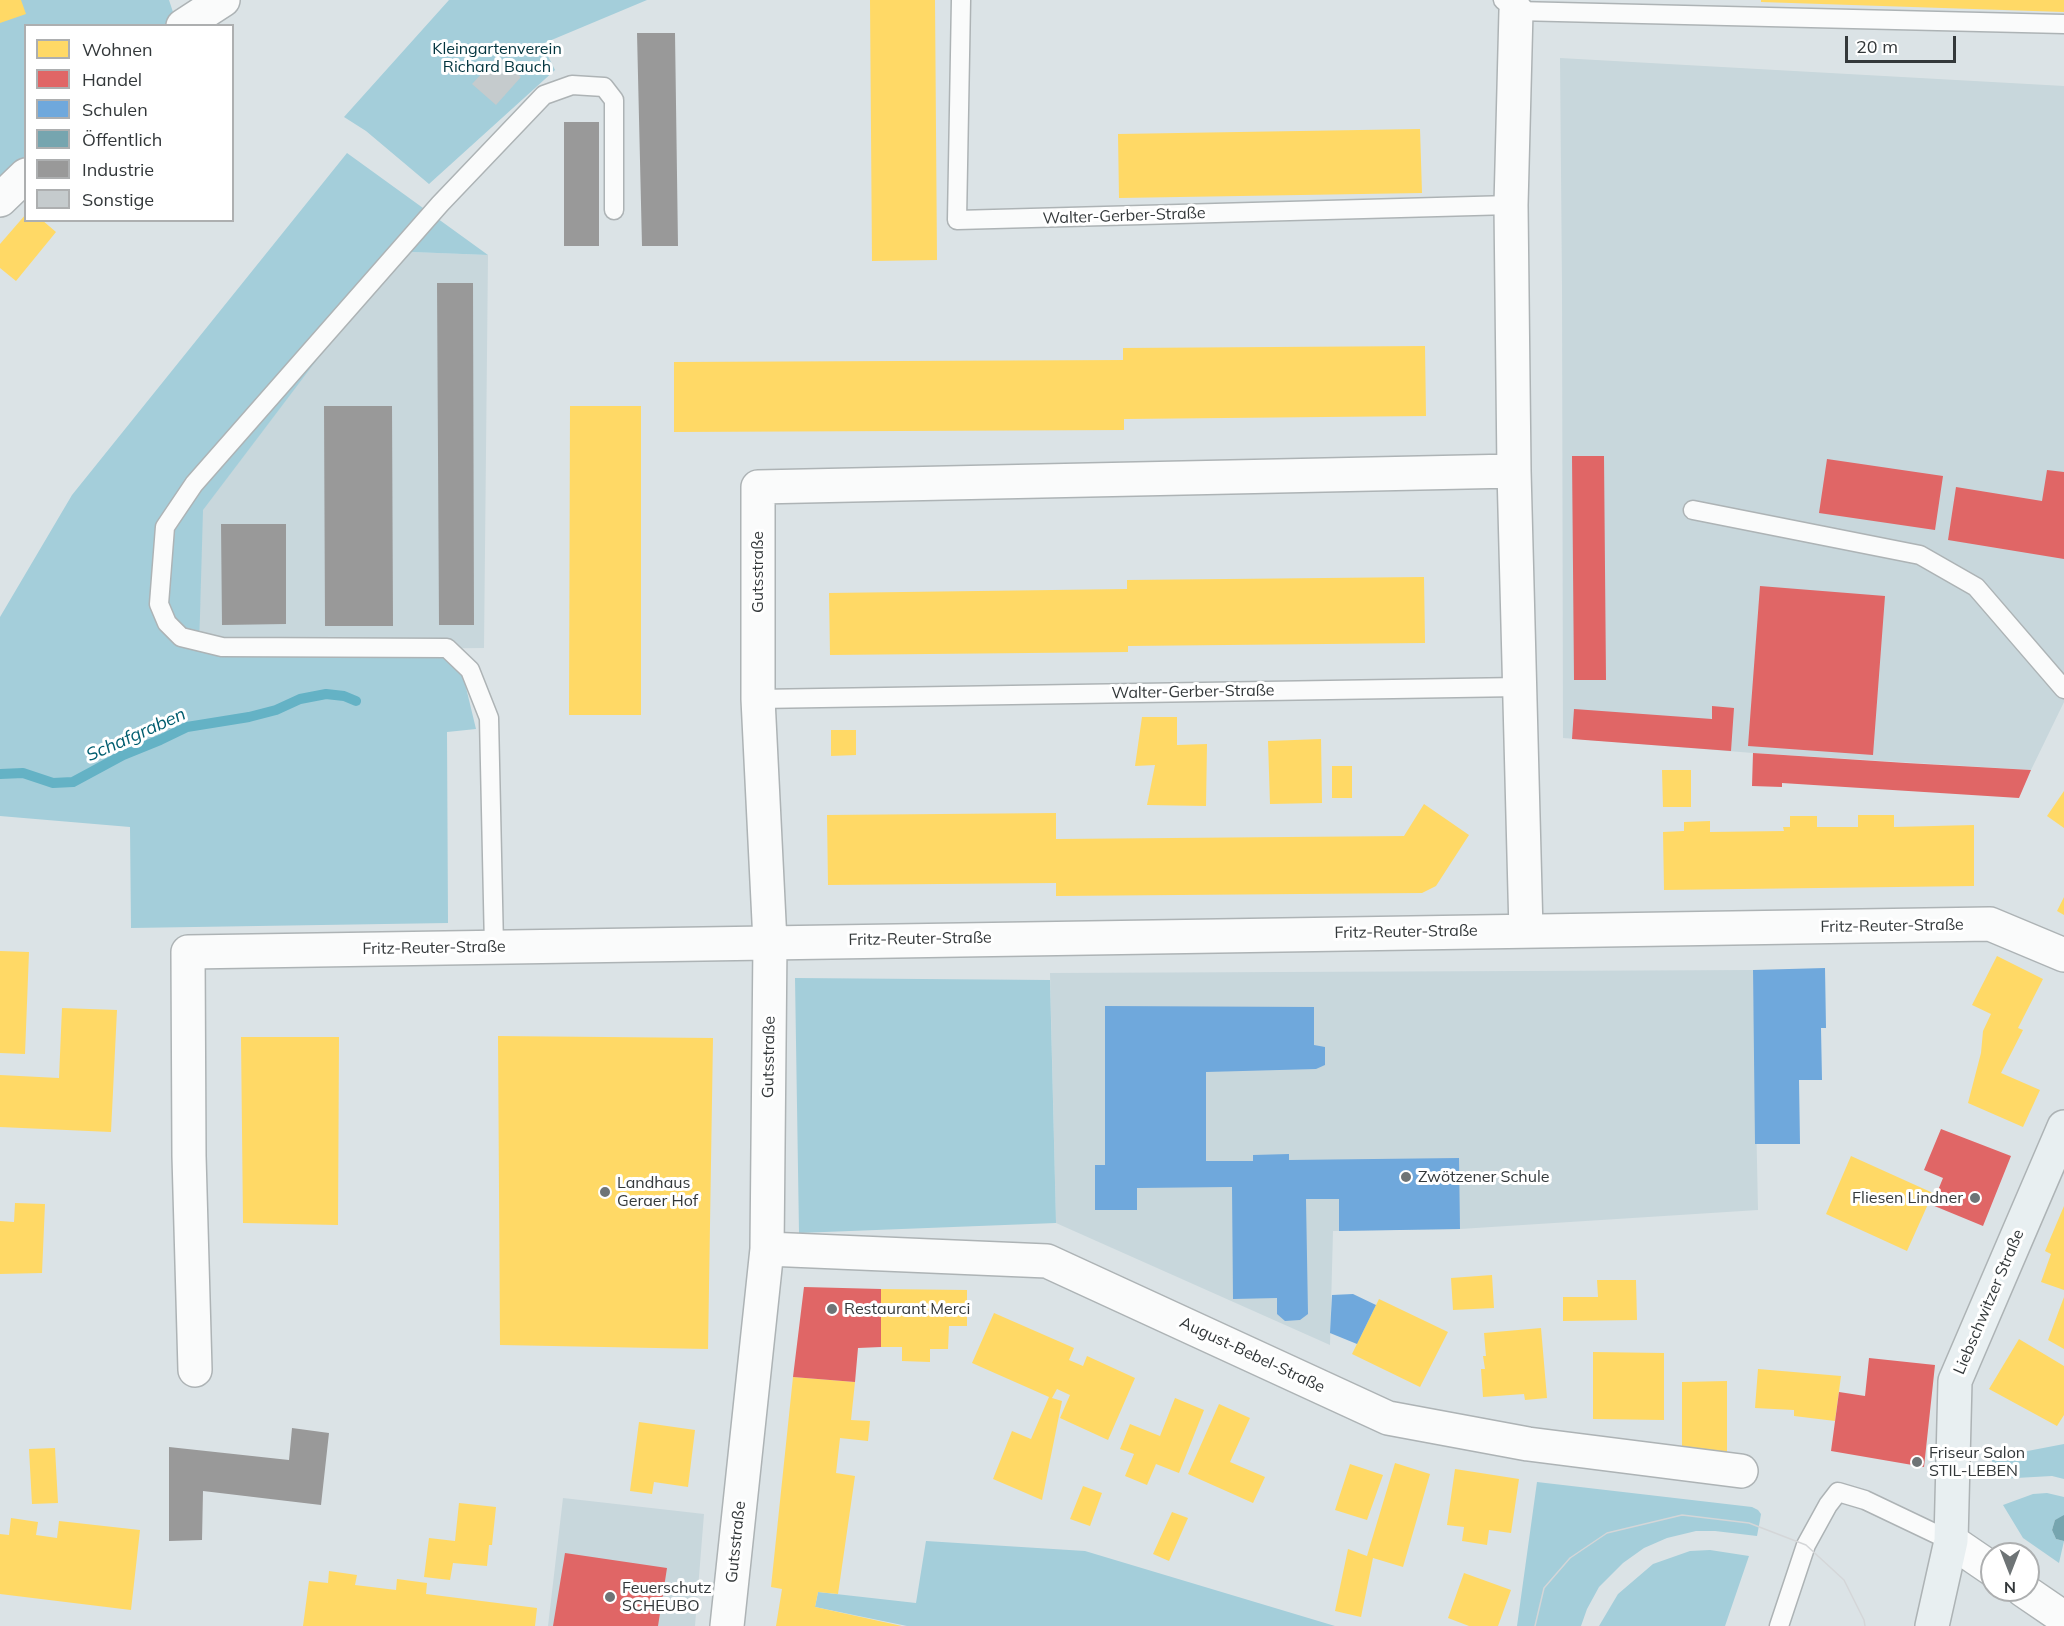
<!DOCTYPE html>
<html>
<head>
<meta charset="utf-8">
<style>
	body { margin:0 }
	#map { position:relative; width:2064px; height:1626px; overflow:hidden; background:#dbe3e6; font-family:Mulish,sans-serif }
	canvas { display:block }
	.legend { position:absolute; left:24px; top:24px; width:210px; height:198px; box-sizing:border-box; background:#fff; border:2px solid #adafb0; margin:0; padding:8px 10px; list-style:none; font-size:18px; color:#33383a }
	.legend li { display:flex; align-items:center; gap:12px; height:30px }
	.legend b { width:30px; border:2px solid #adafb0 }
	.north { position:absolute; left:1980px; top:1542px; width:60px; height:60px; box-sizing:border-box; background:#fff; border:2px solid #adafb0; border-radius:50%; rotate:180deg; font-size:16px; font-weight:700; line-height:24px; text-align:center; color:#33383a }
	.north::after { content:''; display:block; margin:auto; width:21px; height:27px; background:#6e7476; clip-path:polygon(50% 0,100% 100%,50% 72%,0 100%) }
	.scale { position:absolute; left:1845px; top:36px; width:111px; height:27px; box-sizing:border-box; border:3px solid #33383a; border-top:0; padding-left:8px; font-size:18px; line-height:21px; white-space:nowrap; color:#33383a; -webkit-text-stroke:4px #fff; paint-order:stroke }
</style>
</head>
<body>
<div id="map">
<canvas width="2064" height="1626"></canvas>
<ul class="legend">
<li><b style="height:16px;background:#ffd966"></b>Wohnen</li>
<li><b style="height:16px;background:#e06666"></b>Handel</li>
<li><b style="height:16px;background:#6fa8dc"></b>Schulen</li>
<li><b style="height:16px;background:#76a5af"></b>Öffentlich</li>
<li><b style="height:16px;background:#999"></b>Industrie</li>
<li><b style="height:16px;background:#c5cbcd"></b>Sonstige</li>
</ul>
<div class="north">N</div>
<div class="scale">20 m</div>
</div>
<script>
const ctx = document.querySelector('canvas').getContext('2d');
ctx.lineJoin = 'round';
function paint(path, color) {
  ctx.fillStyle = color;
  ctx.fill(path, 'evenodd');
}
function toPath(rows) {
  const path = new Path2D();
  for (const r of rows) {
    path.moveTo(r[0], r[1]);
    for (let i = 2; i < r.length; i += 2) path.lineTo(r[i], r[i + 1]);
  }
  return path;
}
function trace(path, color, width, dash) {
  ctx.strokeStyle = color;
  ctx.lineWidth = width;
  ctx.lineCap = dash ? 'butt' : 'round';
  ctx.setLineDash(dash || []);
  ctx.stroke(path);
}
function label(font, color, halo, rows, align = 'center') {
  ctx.font = font + ' Mulish,sans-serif';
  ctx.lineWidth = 6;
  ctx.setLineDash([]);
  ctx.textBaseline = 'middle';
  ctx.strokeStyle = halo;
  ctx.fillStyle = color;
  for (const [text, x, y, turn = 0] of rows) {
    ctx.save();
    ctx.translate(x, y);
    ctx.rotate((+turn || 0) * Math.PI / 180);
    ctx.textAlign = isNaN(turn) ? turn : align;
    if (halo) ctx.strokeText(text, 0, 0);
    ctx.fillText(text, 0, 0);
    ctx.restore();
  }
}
paint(toPath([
	[1560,58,2064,86,2064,702,2031,770,1753,753,1563,738,1562,286],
	[412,252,488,255,484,648,199,651,202,510,372,287],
	[1753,970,1758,1210,1460,1229,1333,1231,1330,1345,1056,1223,1050,973],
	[563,1498,704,1514,695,1626,548,1626]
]), '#c8d7dc');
paint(toPath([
	[0,0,169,0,175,18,166,25,26,26,25,156,0,179],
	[449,0,647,0,542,44,555,70,429,184,366,131,344,117],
	[347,153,488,255,412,252,372,287,203,510,199,651,413,648,443,658,463,675,476,729,447,732,448,923,131,928,130,827,0,816,0,617,72,495],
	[795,978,1050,980,1056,1223,799,1233],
	[2064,1444,2064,1479,2052,1476,1998,1479,1991,1458],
	[1537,1482,1752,1507,1758,1510,1761,1514,1760,1520,1757,1536,1715,1531,1696,1531,1667,1538,1644,1548,1623,1563,1599,1587,1587,1609,1581,1626,1517,1626],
	[2047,1493,2064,1497,2064,1516,2055,1520,2052,1530,2056,1539,2064,1541,2059,1563,2023,1538,2003,1505,2033,1494],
	[926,1541,1085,1551,1335,1626,907,1626,815,1607,818,1592,916,1603],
	[1710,1550,1749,1556,1725,1626,1599,1626,1618,1594,1653,1564,1690,1551]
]), '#a4ceda');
paint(toPath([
	[0,0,21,0,26,14,0,23],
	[870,0,935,0,937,260,872,261],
	[1761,0,2064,0,2064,12,1761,2],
	[1420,129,1422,193,1119,198,1118,134],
	[26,214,26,220,42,220,56,232,16,281,0,268,0,244],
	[1425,346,1426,416,1124,419,1124,430,674,432,674,362,1123,360,1123,348],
	[570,406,641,406,641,715,569,715],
	[1424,577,1425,643,1128,646,1128,652,830,655,829,593,1127,589,1127,580],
	[1142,717,1177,717,1177,745,1207,744,1206,806,1147,805,1155,765,1135,766],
	[831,730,856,730,856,755,831,756],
	[1321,739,1322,803,1270,804,1268,741],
	[1332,766,1352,766,1352,798,1332,798],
	[1662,770,1691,770,1691,807,1663,807],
	[2064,791,2064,828,2047,816],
	[1424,804,1469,835,1436,886,1422,893,1056,896,1056,883,828,885,827,815,1056,813,1056,839,1404,836],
	[1858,815,1894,815,1894,827,1974,825,1974,886,1664,890,1663,832,1684,831,1684,822,1710,821,1710,832,1784,831,1783,827,1790,827,1790,816,1817,816,1817,827,1858,827],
	[2064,897,2064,915,2057,911],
	[0,951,29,952,25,1054,0,1053],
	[1997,956,2043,979,2018,1028,2023,1030,2001,1073,2040,1090,2023,1127,1968,1103,1981,1053,1983,1031,1991,1014,1972,1005],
	[62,1008,117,1010,111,1132,0,1127,0,1075,59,1078],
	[498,1036,713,1038,708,1349,500,1345],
	[241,1037,339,1037,338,1225,243,1223],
	[1851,1156,1933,1193,1907,1251,1826,1214],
	[15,1203,45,1204,42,1273,0,1274,0,1221,14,1222],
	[2064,1206,2064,1290,2041,1282,2051,1254,2045,1251],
	[1492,1275,1494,1308,1453,1310,1451,1278],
	[1597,1280,1636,1280,1637,1320,1563,1321,1563,1297,1598,1297],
	[881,1289,967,1290,967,1326,949,1326,948,1349,930,1349,930,1362,902,1361,902,1347,881,1347],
	[2064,1297,2064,1349,2048,1340],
	[1379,1299,1448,1332,1420,1387,1352,1354],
	[994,1313,1074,1348,1069,1360,1083,1366,1087,1356,1135,1378,1108,1440,1060,1418,1070,1395,1057,1389,1052,1398,1062,1401,1042,1500,993,1479,1012,1431,1031,1439,1049,1397,972,1363],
	[1541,1328,1547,1398,1525,1400,1524,1394,1483,1397,1481,1369,1485,1369,1483,1356,1486,1356,1484,1333],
	[2019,1339,2064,1366,2064,1415,2057,1426,1989,1389],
	[1593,1352,1664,1353,1664,1420,1593,1419],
	[1758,1369,1841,1376,1835,1421,1794,1416,1794,1410,1755,1408],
	[793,1377,855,1382,851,1420,870,1421,868,1441,840,1438,836,1473,855,1476,838,1594,818,1592,815,1607,902,1626,776,1626,782,1589,771,1587],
	[1727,1381,1727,1458,1682,1457,1682,1382],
	[1175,1398,1204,1410,1179,1473,1156,1464,1147,1485,1125,1476,1134,1454,1120,1449,1130,1424,1160,1436],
	[1219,1404,1250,1418,1230,1462,1265,1477,1253,1503,1188,1474],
	[639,1422,695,1430,688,1487,654,1482,652,1494,630,1491],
	[55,1448,58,1503,32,1504,29,1449],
	[1395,1463,1430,1474,1403,1567,1373,1558,1361,1617,1335,1611,1348,1549,1367,1556],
	[1350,1464,1383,1475,1367,1520,1335,1510],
	[1455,1469,1519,1479,1511,1533,1489,1530,1487,1545,1462,1541,1464,1527,1447,1525],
	[1083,1486,1102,1493,1090,1526,1070,1519],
	[459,1503,496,1507,492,1545,489,1545,487,1566,453,1563,450,1580,424,1577,429,1538,455,1541],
	[1172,1512,1188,1518,1169,1561,1153,1554],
	[11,1518,38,1522,36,1535,57,1538,59,1521,140,1530,131,1610,0,1594,0,1534,9,1535],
	[329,1571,357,1575,355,1585,396,1590,397,1579,427,1583,426,1594,537,1608,535,1626,303,1626,309,1581,328,1583],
	[1464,1573,1511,1590,1498,1626,1469,1626,1448,1618]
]), '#ffd966');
paint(toPath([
	[1572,456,1604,456,1606,680,1574,680],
	[1827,459,1943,476,1935,530,1819,513],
	[2047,470,2064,472,2064,559,1948,540,1956,487,2042,501],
	[1760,586,1885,596,1873,755,1748,746],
	[1712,706,1734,708,1731,751,1572,739,1574,709,1712,719],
	[1753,753,1906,763,2031,770,2019,798,1782,783,1782,787,1752,786],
	[1941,1129,2011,1156,1983,1226,1932,1205,1943,1178,1924,1170],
	[804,1287,881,1289,881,1347,858,1348,855,1382,793,1377],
	[1869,1358,1935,1365,1924,1467,1831,1451,1839,1392,1865,1396],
	[565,1553,667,1568,658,1626,553,1626]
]), '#e06666');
paint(toPath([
	[1825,968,1826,1028,1821,1028,1822,1080,1799,1080,1800,1144,1755,1144,1753,970],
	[1105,1006,1314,1007,1314,1045,1325,1047,1325,1065,1316,1069,1206,1072,1206,1161,1253,1161,1253,1155,1289,1154,1289,1160,1459,1158,1460,1229,1339,1231,1339,1199,1306,1199,1308,1314,1300,1320,1285,1321,1277,1314,1277,1298,1233,1299,1232,1187,1137,1188,1137,1210,1095,1210,1095,1165,1105,1165],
	[1353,1294,1376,1305,1357,1344,1330,1333,1332,1295]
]), '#6fa8dc');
paint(toPath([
	[2064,1515,2064,1541,2056,1539,2052,1530,2055,1520]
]), '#76a5af');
paint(toPath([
	[637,33,675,33,678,246,642,246],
	[564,122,599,122,599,246,564,246],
	[437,283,473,283,474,625,439,625],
	[324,406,392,406,393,626,325,626],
	[221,524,286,524,286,624,222,625],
	[292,1428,329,1433,321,1505,203,1491,202,1540,169,1541,169,1447,289,1460]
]), '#999');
trace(toPath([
	[0,774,23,773,53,783,73,782,123,755,160,740,187,727,249,717,276,710,300,699,326,694,344,696,356,701]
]), '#64b2c5', 10);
paint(toPath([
	[498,56,521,77,496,105,472,84]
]), '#c5cbcd');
const service = toPath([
	[961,0,957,220,1511,205],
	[1503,0,1516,11,2064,24],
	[1693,510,1920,555,1976,587,2064,689],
	[758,699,1520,687],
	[494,947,489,718,470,670,447,648,222,647,181,637,167,623,159,604,165,527,194,484,440,204,544,95,572,85,604,87,614,100,614,210],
	[1779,1626,1806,1545,1828,1505,1838,1492,1865,1500,1951,1541]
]);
const minor = toPath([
	[1516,11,1511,205,1514,471,1526,931],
	[183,26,223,0],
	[0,200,26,175],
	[767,1249,1047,1261,1388,1418,1528,1444,1741,1471],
	[195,1370,189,1156,188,952,1990,924,2064,955],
	[1951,1541,1992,1569],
	[2023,1590,2064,1618],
	[727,1626,767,1249,770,942,758,699,758,487,1514,471]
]);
const secondary = toPath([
	[1932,1626,1951,1541,1955,1381,2064,1127]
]);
trace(service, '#adb3b5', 21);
trace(minor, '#adb3b5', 36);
trace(secondary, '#adb3b5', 36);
trace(service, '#fafbfb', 18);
trace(minor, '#fafbfb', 33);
trace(secondary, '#e8eff1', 33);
trace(toPath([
	[1535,1626,1544,1588,1570,1558,1607,1533,1682,1515,1749,1523,1806,1545,1844,1580,1864,1620,1865,1626]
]), '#d4d6d8', 1.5);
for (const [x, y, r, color] of [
	[1406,1177,6,"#6e7476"],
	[605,1192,6,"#6e7476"],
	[1975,1198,6,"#6e7476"],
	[832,1309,6,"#6e7476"],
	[1917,1462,6,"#6e7476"],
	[610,1597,6,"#6e7476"]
]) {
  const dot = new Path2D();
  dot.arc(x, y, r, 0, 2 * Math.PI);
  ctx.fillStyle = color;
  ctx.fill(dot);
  trace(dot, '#fff', 2);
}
label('16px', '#01343e', '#fff', [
	["Kleingartenverein",497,49],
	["Richard Bauch",497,67]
]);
label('16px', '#33383a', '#fff', [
	["Walter-Gerber-Straße",1124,216,-2],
	["Gutsstraße",758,572,-90],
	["Walter-Gerber-Straße",1193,692,-1],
	["Fritz-Reuter-Straße",1892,926,-1],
	["Fritz-Reuter-Straße",1406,932,-1],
	["Fritz-Reuter-Straße",920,939,-1],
	["Fritz-Reuter-Straße",434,948,-1],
	["Gutsstraße",769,1057,-89],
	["Liebschwitzer Straße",1989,1302,-67],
	["August-Bebel-Straße",1252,1355,25],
	["Gutsstraße",736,1542,-84]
]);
label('16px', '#33383a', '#fff', [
	["Zwötzener Schule",1418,1177],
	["Landhaus",617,1183],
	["Geraer Hof",617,1201],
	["Fliesen Lindner",1963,1198,"right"],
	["Restaurant Merci",844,1309],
	["Friseur Salon",1929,1453],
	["STIL-LEBEN",1929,1471],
	["Feuerschutz",622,1588],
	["SCHEUBO",622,1606]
], 'left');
label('italic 18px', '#005d6f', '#fff', [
	["Schafgraben",136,735,-24]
]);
</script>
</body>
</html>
